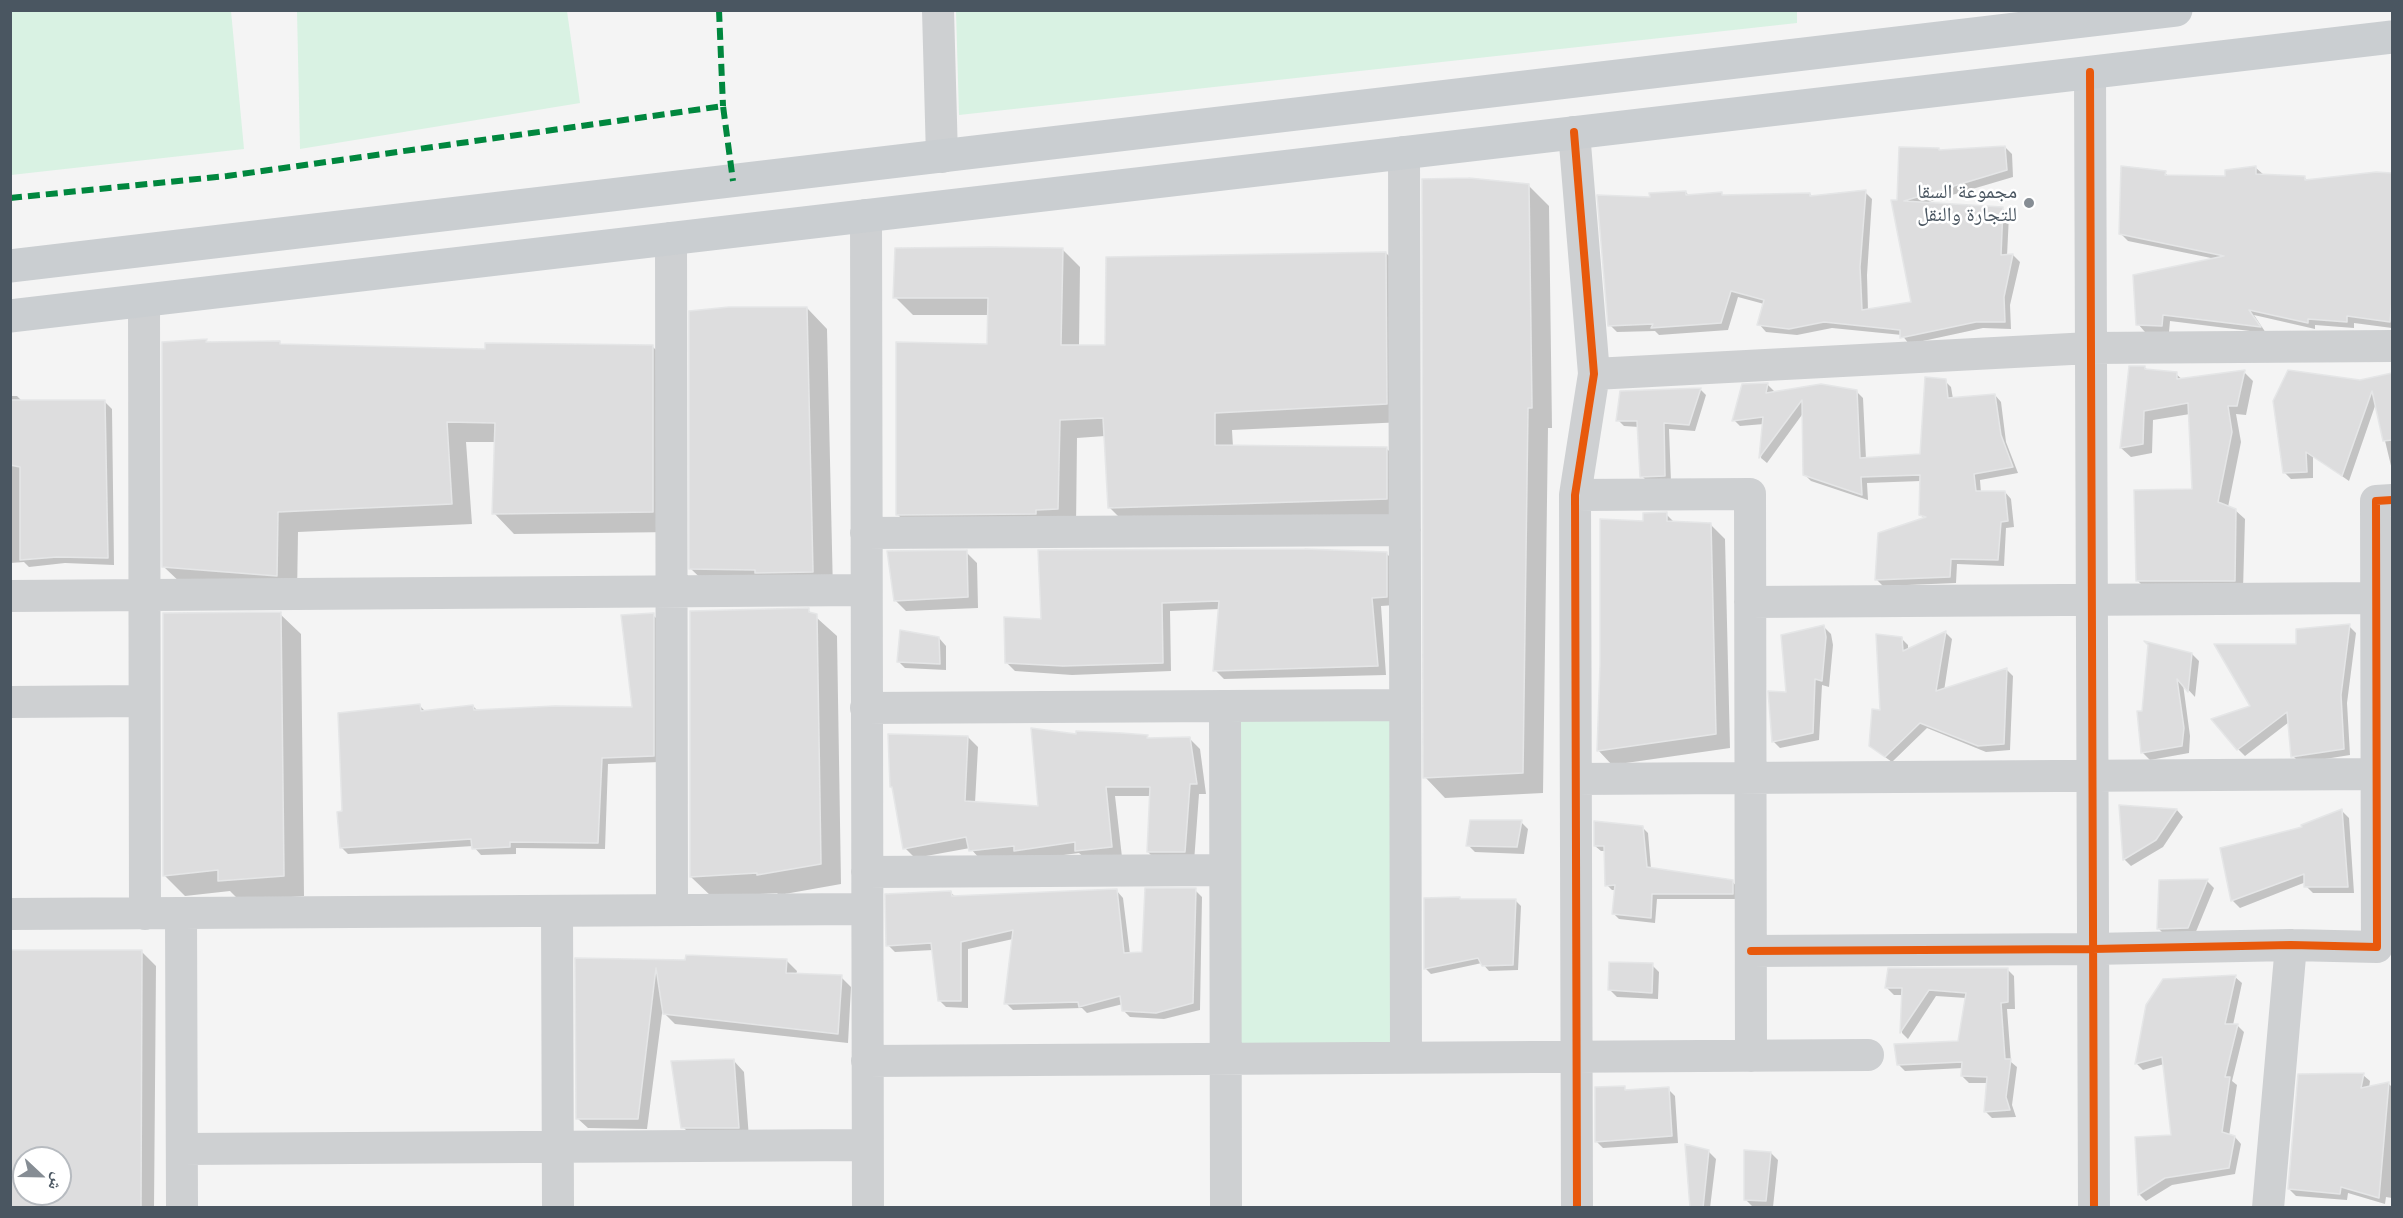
<!DOCTYPE html>
<html>
<head>
<meta charset="utf-8">
<style>
	body { margin:0 }
	#map { position:relative; width:2403px; height:1218px; overflow:hidden; background:#f4f4f4; font-family:Quicksand,"Noto Naskh Arabic",sans-serif }
	canvas { display:block }
	.frame { position:absolute; inset:0; border:12px solid #4a5661; pointer-events:none }
	.north { position:absolute; left:12px; top:1146px; width:60px; height:60px; box-sizing:border-box; background:#fff; border:2px solid #b7bbc0; border-radius:50%; rotate:112deg; font-size:16px; font-weight:700; line-height:24px; text-align:center; color:#4a5661 }
	.north::after { content:''; display:block; margin:auto; width:21px; height:27px; background:#868d94; clip-path:polygon(50% 0,100% 100%,50% 72%,0 100%) }
</style>
</head>
<body>
<div id="map">
<canvas width="2403" height="1218"></canvas>
<div class="frame"></div>
<div class="north">ش</div>
</div>
<script>
const ctx = document.querySelector('canvas').getContext('2d');
ctx.lineJoin = 'round';
function paint(path, color) {
  ctx.fillStyle = color;
  ctx.fill(path, 'evenodd');
}
function toPath(rows) {
  const path = new Path2D();
  for (const r of rows) {
    path.moveTo(r[0], r[1]);
    for (let i = 2; i < r.length; i += 2) path.lineTo(r[i], r[i + 1]);
  }
  return path;
}
function trace(path, color, width, dash) {
  ctx.strokeStyle = color;
  ctx.lineWidth = width;
  ctx.lineCap = dash ? 'butt' : 'round';
  ctx.setLineDash(dash || []);
  ctx.stroke(path);
}
function label(font, color, halo, rows, align = 'center') {
  ctx.font = font + ' Quicksand,"Noto Naskh Arabic",sans-serif';
  ctx.lineWidth = 5;
  ctx.setLineDash([]);
  ctx.textBaseline = 'middle';
  ctx.strokeStyle = halo;
  ctx.fillStyle = color;
  for (const [text, x, y, turn = 0] of rows) {
    ctx.save();
    ctx.translate(x, y);
    ctx.rotate((+turn || 0) * Math.PI / 180);
    ctx.textAlign = isNaN(turn) ? turn : align;
    if (halo) ctx.strokeText(text, 0, 0);
    ctx.fillText(text, 0, 0);
    ctx.restore();
  }
}
paint(toPath([
	[10,11,231,11,244,149,11,175],
	[297,11,567,11,580,103,300,149],
	[1797,11,1797,23,959,115,956,11],
	[1405,705,1406,1058,1226,1059,1225,706]
]), '#d9f2e3');
paint(toPath([
	[2005,147,2012,154,2013,177,1925,203,2002,208,2009,215,2007,256,2013,255,2020,262,2010,305,2011,329,1983,328,1909,344,1902,335,1832,328,1797,335,1766,332,1759,324,1764,304,1738,297,1728,330,1659,335,1655,331,1617,332,1610,325,1652,199,1686,192,1689,196,1721,193,1724,196,1810,194,1813,197,1865,192,1872,199,1867,275,1868,311,1913,303,1898,202,1938,149,1940,151],
	[2256,168,2264,175,2304,177,2308,181,2376,173,2392,175,2392,328,2354,323,2354,328,2315,325,2315,329,2254,315,2266,333,2170,321,2169,332,2145,332,2138,324,2216,259,2128,241,2120,233,2165,173,2169,177,2226,178],
	[1528,185,1549,206,1552,428,1548,428,1543,793,1445,798,1425,777],
	[1062,249,1080,267,1079,346,1106,346,1386,253,1404,271,1404,422,1232,430,1233,447,1386,448,1404,466,1404,516,1127,525,1109,507,1105,436,1077,438,1076,527,916,532,897,514,988,346,989,315,913,315,895,297],
	[807,308,827,329,833,592,712,589,691,569],
	[206,341,209,344,279,342,282,346,486,351,653,347,673,367,673,532,514,534,494,513,496,442,466,442,472,524,298,532,297,596,185,587,164,567],
	[2144,367,2148,370,2176,374,2183,380,2244,372,2253,381,2246,415,2236,414,2241,442,2228,507,2235,510,2245,519,2243,590,2147,590,2138,581,2194,491,2190,414,2153,420,2152,453,2131,457,2121,448],
	[2392,374,2392,470,2376,403,2349,481,2313,456,2313,478,2291,479,2284,472,2360,381],
	[1945,381,1951,387,1953,399,1995,395,2001,402,2006,442,2018,473,1980,480,1981,493,2005,492,2011,499,2014,527,2006,528,2004,566,1957,564,1956,583,1883,586,1877,580,1925,519,1920,514,1921,481,1867,483,1868,500,1811,481,1804,474,1804,412,1767,463,1761,458,1764,424,1740,426,1734,420,1767,384,1774,391,1773,394,1856,391,1863,398,1866,459,1921,455],
	[1700,389,1706,395,1695,431,1669,429,1671,482,1648,482,1642,476,1639,427,1624,426,1618,420],
	[10,396,17,396,23,402,105,402,112,409,114,565,65,563,29,567,24,562,10,563],
	[1666,514,1675,523,1710,524,1725,539,1730,748,1612,765,1598,750,1602,665,1645,522],
	[966,552,977,563,978,608,906,611,895,600],
	[1386,553,1395,562,1395,605,1381,606,1386,675,1224,679,1215,670,1220,609,1170,611,1171,671,1072,675,1015,671,1006,662,1043,620],
	[808,610,837,636,841,884,779,895,777,893,712,897,691,877],
	[280,614,301,634,304,896,240,901,230,891,185,896,164,875],
	[653,615,660,622,660,762,608,764,605,849,516,848,516,854,481,855,473,846,348,854,341,847,343,812,420,706,426,712,473,706,478,711,634,709],
	[2349,626,2356,633,2347,703,2350,755,2300,763,2293,756,2289,722,2245,756,2238,749,2297,645],
	[1824,627,1831,634,1833,645,1829,687,1822,685,1819,740,1780,748,1773,741,1788,693],
	[1946,633,1952,639,1944,691,2006,669,2013,676,2010,750,1986,752,1927,728,1892,762,1878,752,1901,638,1908,645,1908,650],
	[939,638,946,646,946,670,905,668,898,661],
	[2192,654,2199,661,2195,697,2183,684,2190,736,2189,753,2150,760,2143,753,2143,713],
	[1077,735,1147,737,1150,740,1190,739,1200,749,1206,794,1199,794,1194,862,1158,862,1148,852,1151,796,1115,796,1122,857,1087,860,1079,853,1025,860,981,860,970,848,915,858,905,848,968,737,978,747,975,803,1040,808],
	[2121,806,2177,810,2183,817,2163,847,2131,866,2124,859],
	[2342,811,2349,818,2354,893,2313,893,2306,886,2306,882,2240,908,2233,901,2222,849,2303,828],
	[1521,822,1528,829,1524,854,1475,852,1468,845],
	[1642,827,1648,833,1651,869,1732,881,1737,887,1737,899,1657,899,1655,923,1619,919,1614,914,1616,890,1612,890,1607,885,1606,851,1601,851,1595,846],
	[2207,881,2214,888,2195,934,2165,935,2158,928],
	[1116,890,1123,898,1130,954,1143,954,1195,890,1202,897,1200,1010,1164,1019,1130,1017,1123,1010,1123,1004,1087,1013,1082,1008,1013,1010,1006,1003,1013,939,968,949,968,1008,946,1007,939,1000,933,950,895,952,888,945,951,893,956,897],
	[1516,901,1521,906,1518,970,1489,971,1482,963,1431,974,1425,968],
	[141,951,156,966,154,1208,10,1208,10,952],
	[24,1158,60,1158,60,1194,24,1194],
	[577,960,786,960,797,971,796,975,841,977,851,987,848,1043,675,1024,665,1014,663,1006,647,1129,588,1128,577,1118],
	[1652,965,1659,972,1658,999,1617,997,1610,990],
	[2007,969,2014,976,2015,1009,2007,1009,2011,1062,2017,1067,2012,1105,2016,1117,1992,1118,1985,1111,1988,1083,1969,1083,1962,1076,1963,1068,1905,1071,1898,1064,1959,1042,1966,998,1936,996,1908,1039,1902,1033,1903,995,1894,995,1887,988],
	[2235,977,2242,983,2233,1025,2237,1025,2244,1032,2232,1081,2237,1085,2229,1136,2235,1137,2241,1144,2235,1174,2172,1185,2146,1201,2139,1194,2137,1138,2173,1136,2164,1064,2143,1070,2137,1064,2147,1005],
	[734,1061,744,1072,749,1138,694,1138,683,1127],
	[2363,1075,2370,1081,2369,1088,2389,1084,2392,1087,2392,1198,2386,1197,2385,1204,2348,1193,2347,1200,2296,1196,2289,1189],
	[1624,1088,1628,1091,1668,1089,1675,1096,1678,1143,1603,1148,1596,1141],
	[1709,1152,1716,1159,1710,1208,1692,1208],
	[1771,1153,1778,1160,1773,1207,1752,1206,1745,1199]
]), '#0003');
const building = toPath([
	[2005,146,2007,170,1904,201,2003,207,2001,255,2013,254,2004,297,2005,322,1976,322,1900,338,1900,330,1824,322,1789,329,1757,325,1764,300,1731,291,1721,323,1651,328,1653,324,1608,326,1597,195,1650,197,1649,193,1686,191,1686,195,1722,192,1722,195,1810,193,1810,196,1866,190,1860,267,1862,310,1911,302,1891,200,1897,200,1899,147,1939,148,1939,150,2005,146],
	[2121,166,2166,171,2165,175,2225,176,2225,170,2256,166,2256,174,2305,176,2305,180,2376,172,2392,173,2392,301,2390,322,2347,316,2347,322,2308,319,2308,323,2249,310,2261,327,2163,315,2162,326,2136,325,2133,275,2224,256,2119,234,2121,166],
	[1469,178,1529,184,1532,408,1528,408,1523,773,1423,778,1422,179,1469,178],
	[989,247,1063,248,1061,345,1105,345,1106,257,1386,252,1387,404,1215,413,1215,445,1387,447,1387,499,1108,508,1103,418,1060,420,1058,509,1036,510,1036,514,896,515,896,342,987,344,988,298,893,298,895,248,989,247],
	[729,307,807,307,813,572,755,573,755,570,689,569,689,311,729,307],
	[207,339,206,342,280,341,280,344,485,349,485,343,653,345,653,512,492,514,495,423,447,422,452,504,278,512,277,576,162,567,162,342,207,339],
	[2129,366,2145,366,2145,369,2177,372,2177,379,2245,370,2237,406,2228,406,2232,432,2218,502,2236,509,2235,581,2136,581,2134,490,2192,489,2188,403,2144,411,2143,444,2120,448,2129,366],
	[2288,370,2360,380,2392,373,2392,440,2383,441,2372,391,2342,476,2306,452,2307,472,2283,473,2273,401,2288,370],
	[1925,377,1946,379,1948,398,1995,394,2001,435,2013,467,1974,474,1976,491,2005,491,2008,521,2001,522,1998,560,1951,559,1950,577,1875,580,1878,533,1926,517,1919,515,1920,475,1861,477,1862,495,1803,475,1802,400,1759,458,1763,417,1732,421,1742,384,1768,383,1766,393,1821,384,1857,390,1860,458,1920,454,1925,377],
	[1701,388,1689,425,1664,423,1665,476,1640,477,1637,421,1616,421,1620,391,1701,388],
	[10,400,105,400,108,558,57,557,20,560,20,467,10,465,10,400],
	[1667,512,1667,521,1711,523,1716,734,1597,751,1600,665,1600,519,1643,521,1643,513,1667,512],
	[1305,549,1387,552,1387,597,1372,598,1378,666,1213,671,1219,601,1162,603,1163,663,1063,666,1005,663,1004,617,1041,619,1038,550,1305,549],
	[967,550,968,597,894,601,887,551,967,550],
	[809,608,809,612,817,614,821,864,757,875,757,873,690,877,690,611,809,608],
	[281,612,284,876,218,881,218,870,163,876,163,613,281,612],
	[654,613,654,756,602,758,598,843,510,842,510,847,472,849,471,839,340,848,337,812,342,811,338,713,420,704,421,711,473,705,474,710,555,706,632,707,621,615,654,613],
	[2350,624,2341,695,2344,749,2291,757,2287,712,2237,750,2211,719,2250,706,2214,644,2296,644,2296,629,2350,624],
	[1824,625,1826,637,1822,681,1815,679,1813,733,1772,742,1768,691,1786,692,1781,635,1824,625],
	[900,630,939,637,940,664,897,662,900,630],
	[1946,631,1936,691,2007,668,2004,744,1978,746,1920,723,1885,757,1869,746,1872,709,1880,710,1876,634,1902,637,1903,651,1946,631],
	[2144,641,2192,653,2188,692,2177,679,2184,728,2182,746,2141,753,2137,711,2142,711,2148,645,2144,641],
	[1031,728,1076,734,1076,731,1121,733,1148,735,1147,738,1190,737,1197,784,1190,784,1185,852,1147,852,1150,787,1106,787,1112,847,1075,851,1075,842,1014,851,1014,846,969,851,966,837,903,849,892,787,890,787,888,734,968,736,965,801,1038,806,1031,728],
	[2119,805,2177,809,2156,840,2123,860,2119,805],
	[2342,809,2348,887,2304,887,2304,874,2231,901,2220,848,2302,827,2301,825,2342,809],
	[1470,820,1522,820,1517,847,1466,846,1470,820],
	[1594,821,1643,826,1647,867,1733,880,1733,894,1652,894,1651,918,1612,914,1615,885,1605,886,1604,846,1594,846,1594,821],
	[2208,879,2188,928,2157,929,2159,880,2208,879],
	[1145,888,1196,888,1193,1003,1156,1013,1122,1011,1120,996,1079,1007,1078,1002,1004,1004,1013,930,961,942,961,1001,938,1001,931,943,886,946,885,894,951,891,952,896,1117,889,1124,953,1142,952,1145,888],
	[1460,897,1460,899,1516,899,1513,965,1482,966,1478,958,1424,969,1424,898,1460,897],
	[10,950,142,950,141,1208,10,1208,10,950],
	[24,1158,60,1158,60,1194,24,1194,24,1158],
	[686,955,787,959,786,973,842,975,838,1034,663,1014,656,968,638,1119,576,1119,575,958,685,960,686,955],
	[1609,962,1653,963,1652,993,1608,990,1609,962],
	[1888,968,2008,968,2008,1002,2001,1003,2005,1059,2011,1059,2006,1097,2010,1110,1984,1112,1987,1077,1961,1076,1962,1062,1897,1065,1894,1044,1958,1041,1966,993,1929,990,1900,1033,1902,988,1885,988,1888,968],
	[2236,975,2225,1024,2238,1024,2225,1077,2230,1077,2222,1132,2235,1136,2229,1168,2165,1178,2138,1195,2135,1137,2171,1135,2162,1057,2135,1064,2146,1005,2163,979,2236,975],
	[734,1059,739,1128,681,1128,671,1061,734,1059],
	[2364,1073,2361,1088,2389,1082,2379,1198,2341,1187,2340,1194,2288,1189,2298,1074,2364,1073],
	[1625,1086,1625,1090,1669,1087,1672,1136,1595,1142,1595,1087,1625,1086],
	[1685,1144,1709,1150,1703,1208,1690,1208,1685,1144],
	[1744,1150,1771,1152,1766,1201,1744,1200,1744,1150]
]);
paint(building, '#ddddde');
trace(building, '#e5e6e7', 1.5);
trace(toPath([
	[938,10,942,157],
	[2090,72,2094,1208],
	[1574,132,1594,374,1575,495,1577,1208],
	[1404,152,1406,1058],
	[866,215,868,1208],
	[671,238,672,910],
	[144,300,145,914],
	[1594,374,2090,348,2392,346],
	[1575,495,1750,494,1751,1056],
	[866,533,1405,530],
	[10,596,866,590],
	[1750,602,2376,598],
	[10,702,144,701],
	[1225,706,1226,1208],
	[866,708,1405,705],
	[1576,779,2376,774],
	[867,872,1225,870],
	[557,911,558,1208],
	[181,913,182,1208],
	[10,914,867,909],
	[1751,951,2092,949,2291,945,2377,947,2376,501,2392,500],
	[867,1061,1868,1055],
	[182,1149,867,1145],
	[2268,1208,2291,945]
]), '#ced0d2', 32);
trace(toPath([
	[10,266,2176,10],
	[10,316,2392,37]
]), '#caced1', 33);
trace(toPath([
	[719,10,723,106],
	[10,198,227,176,723,106,733,181]
]), '#00873e', 6, [12, 6]);
trace(toPath([
	[2090,72,2094,1208],
	[1574,132,1594,374,1575,495,1577,1208],
	[1751,951,2092,949,2291,945,2377,947,2376,501,2392,500]
]), '#e8590c', 8);
for (const [x, y, r, color] of [
	[2029,203,6,"#868d94"]
]) {
  const dot = new Path2D();
  dot.arc(x, y, r, 0, 2 * Math.PI);
  ctx.fillStyle = color;
  ctx.fill(dot);
  trace(dot, '#fff', 2);
}
label('20px', '#4a5661', '#fff', [
	["مجموعة السقا",2017,192],
	["للتجارة والنقل",2017,215]
], 'right');
</script>
</body>
</html>
